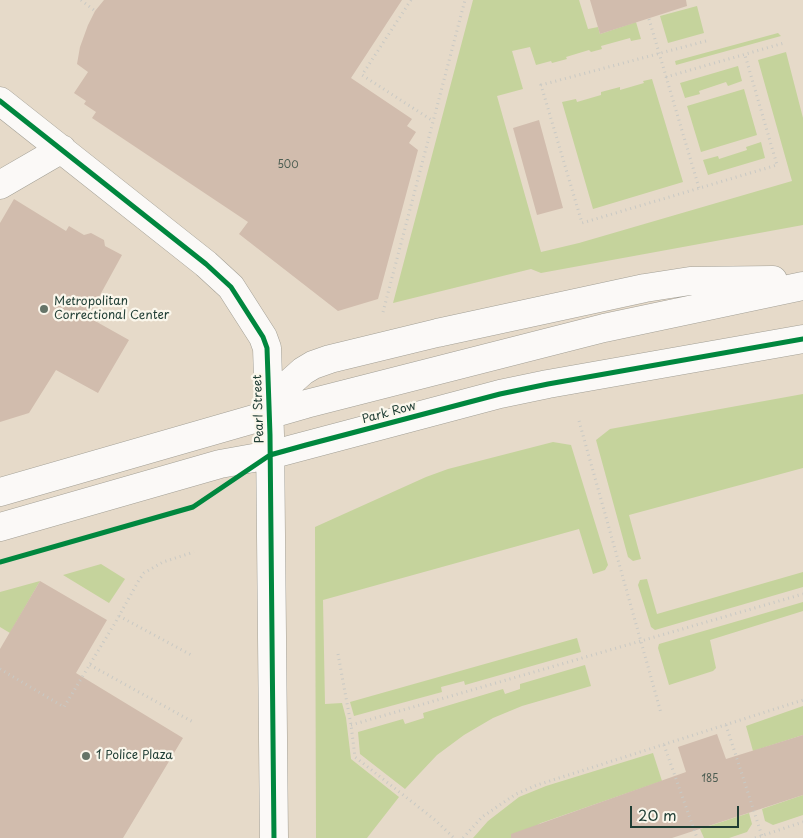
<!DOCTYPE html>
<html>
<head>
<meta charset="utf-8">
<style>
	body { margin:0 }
	#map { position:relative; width:803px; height:838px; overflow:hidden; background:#e6dac9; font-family:"Playpen Sans",sans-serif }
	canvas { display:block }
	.scale { position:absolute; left:630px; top:806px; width:109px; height:22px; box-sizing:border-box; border:2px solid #1f3d34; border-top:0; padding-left:6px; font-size:15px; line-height:18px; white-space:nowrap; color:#1f3d34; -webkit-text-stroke:4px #fbf7ec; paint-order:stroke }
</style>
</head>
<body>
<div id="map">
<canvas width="803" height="838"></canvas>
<div class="scale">20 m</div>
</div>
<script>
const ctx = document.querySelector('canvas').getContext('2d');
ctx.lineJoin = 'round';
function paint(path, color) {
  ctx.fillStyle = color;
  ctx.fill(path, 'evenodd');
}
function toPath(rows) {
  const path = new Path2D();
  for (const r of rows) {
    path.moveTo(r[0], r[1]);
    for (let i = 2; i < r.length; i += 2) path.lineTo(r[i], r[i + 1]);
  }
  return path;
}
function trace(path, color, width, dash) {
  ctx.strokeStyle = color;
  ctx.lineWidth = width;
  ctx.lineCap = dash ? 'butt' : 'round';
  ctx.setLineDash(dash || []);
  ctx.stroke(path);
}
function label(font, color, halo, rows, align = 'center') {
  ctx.font = font + ' "Playpen Sans",sans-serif';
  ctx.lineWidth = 4.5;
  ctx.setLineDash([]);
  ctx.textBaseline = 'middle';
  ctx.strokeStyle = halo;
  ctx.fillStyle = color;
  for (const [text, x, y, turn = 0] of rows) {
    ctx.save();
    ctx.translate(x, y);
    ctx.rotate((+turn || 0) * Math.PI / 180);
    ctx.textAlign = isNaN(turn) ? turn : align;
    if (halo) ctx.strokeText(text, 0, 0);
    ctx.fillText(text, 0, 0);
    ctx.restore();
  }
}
paint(toPath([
	[473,0,579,0,588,29,598,27,600,34,636,22,641,39,631,41,630,38,601,46,602,49,591,52,589,50,566,57,567,59,552,63,551,61,536,65,530,47,512,51,523,89,497,96,541,252,579,243,792,181,758,60,786,52,803,118,803,225,541,273,531,269,393,303],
	[697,6,704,33,668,43,660,16],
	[778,33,781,36,676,65,675,61],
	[738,66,742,81,728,86,726,82,699,91,700,94,685,98,680,83],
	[652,79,683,182,593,209,562,102,576,99,577,102,601,95,601,92,620,87,620,90,644,83,643,81],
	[744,89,757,135,701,152,687,106],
	[761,142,765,158,708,175,703,160,718,156,719,159,747,150,746,147],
	[803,394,803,468,629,515,641,559,633,561,628,557,596,440,610,429],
	[553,442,571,445,608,565,605,570,593,574,579,529,323,600,325,704,342,703,346,718,351,759,399,797,367,838,316,838,315,527,426,477,448,469],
	[101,564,125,579,109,603,63,575],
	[803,572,803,587,655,630,651,627,638,585,640,580,647,579,657,614],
	[40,581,10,633,0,627,0,592],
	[803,602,803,611,710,640,716,668,713,671,669,685,658,648,659,644],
	[577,638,581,652,465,685,464,681,441,687,442,692,354,716,350,702],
	[585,665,591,686,522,706,493,718,464,735,437,755,405,789,360,754,358,732,403,719,405,724,424,718,423,713,503,689,505,694,520,689,520,684],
	[803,706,803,735,753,751,746,726],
	[653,753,662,781,541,823,514,838,473,838,488,821,519,797,546,786],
	[803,795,803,815,773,825,765,821,762,809],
	[749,813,752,824,747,832,729,838,704,838,700,829]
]), '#c5d39c');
paint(toPath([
	[104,0,402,0,351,78,412,119,407,126,416,132,409,143,418,150,378,299,338,311,239,234,248,222,92,118,96,112,84,104,86,101,74,93,88,72,77,64,80,47,88,25,95,11],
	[590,0,686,0,687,6,600,34],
	[539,120,563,208,537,215,513,128],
	[14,199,66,231,69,226,84,235,91,233,104,240,105,246,122,255,88,317,129,340,98,393,56,370,29,413,0,422,0,223],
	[40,581,107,620,76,673,183,738,123,838,0,838,0,649],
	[717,734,726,759,803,735,803,795,672,838,511,838,511,834,686,772,678,747]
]), '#d1bcad');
const minor = toPath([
	[0,101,206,264,231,287,263,337,267,348,270,435,274,838],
	[0,185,62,149],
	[270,414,284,388,303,371,313,365,330,359,437,333,645,288,690,281,773,280],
	[0,492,306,404,604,328,803,286],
	[0,527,220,464,270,455,500,394,548,384,803,339]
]);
trace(minor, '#a29f95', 29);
trace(toPath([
	[81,0,95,11],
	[411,0,362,75,433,121],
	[649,19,699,188],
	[706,41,541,85,582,223,777,165,745,55],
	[666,77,784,43],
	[383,312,465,0],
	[579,421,661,713],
	[119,616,193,656],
	[338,654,351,725,355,757,435,820,454,838],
	[90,665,193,722],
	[0,669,64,707,115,623,139,580,144,573,163,562,194,552],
	[351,725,803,594],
	[726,725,762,836],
	[664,745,697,838],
	[463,838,482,817,516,794,537,785,803,700],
	[755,838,803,822]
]), '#c9c9c4', 3, [1, 4]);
trace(minor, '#fbf9f7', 28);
trace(toPath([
	[0,101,206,264,231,287,263,337,267,348,270,435,274,838],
	[0,562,193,507,270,455,306,445,500,394,548,384,803,339]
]), '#00873e', 5);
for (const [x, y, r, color] of [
	[44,309,5,"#657468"],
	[86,756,5,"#657468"]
]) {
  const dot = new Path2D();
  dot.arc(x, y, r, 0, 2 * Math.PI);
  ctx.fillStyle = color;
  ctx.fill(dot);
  trace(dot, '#fbf7ec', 2);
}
label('10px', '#4c5d52', null, [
	["500",288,165],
	["185",710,779]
]);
label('12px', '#1f3d34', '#fbf7ec', [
	["Metropolitan",54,302],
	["Correctional Center",54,316],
	["1 Police Plaza",96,756]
], 'left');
label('12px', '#1f3d34', '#fbf7ec', [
	["Pearl Street",259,409,-92],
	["Park Row",389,413,-15]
]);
</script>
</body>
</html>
